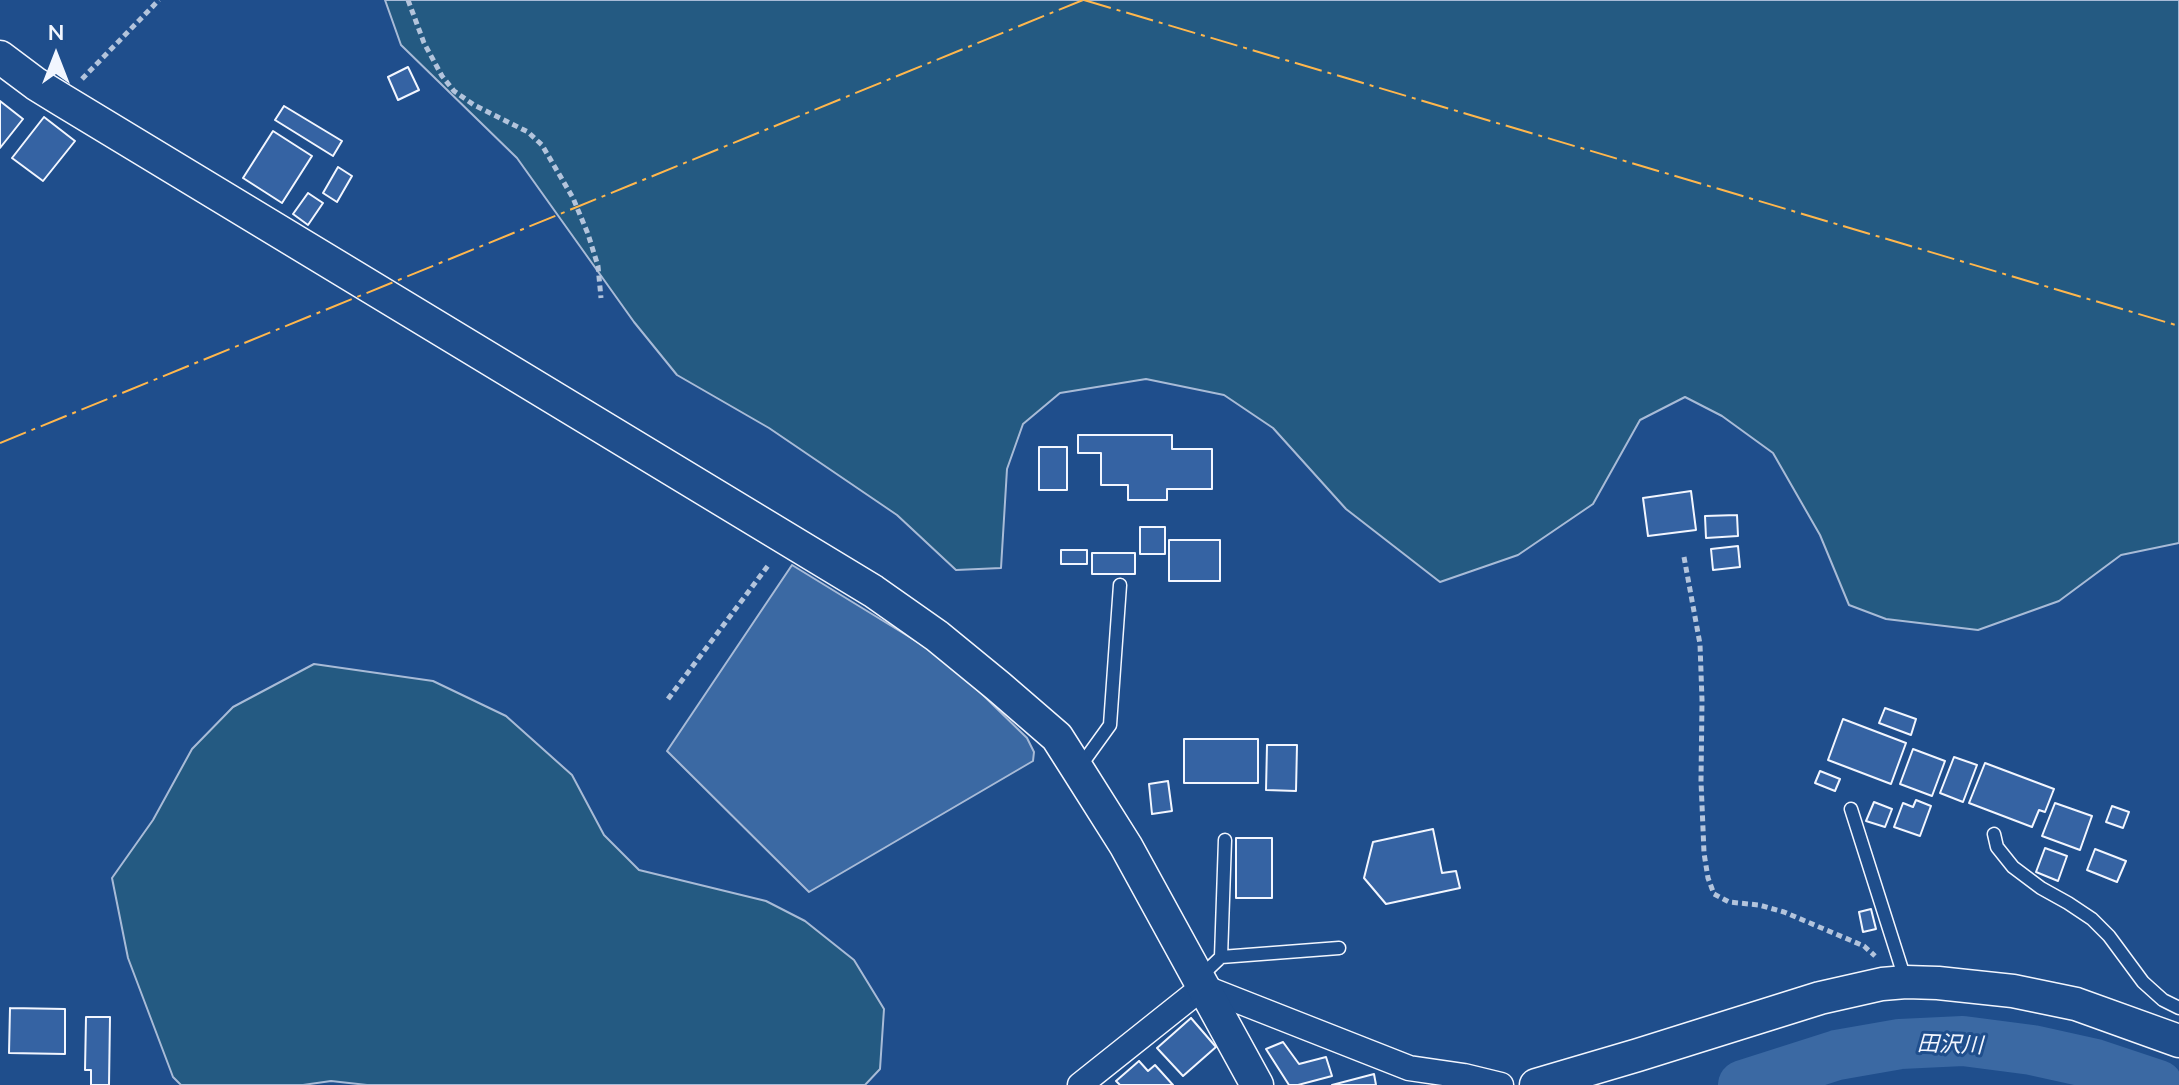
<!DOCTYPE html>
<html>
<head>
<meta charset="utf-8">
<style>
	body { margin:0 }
	#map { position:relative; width:2179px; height:1085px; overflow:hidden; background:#1f4e8c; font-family:Mulish,sans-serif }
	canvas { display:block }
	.north { position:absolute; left:16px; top:16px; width:80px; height:80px; -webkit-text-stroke:6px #1f4e8c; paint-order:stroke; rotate:0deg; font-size:22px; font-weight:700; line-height:32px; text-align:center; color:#f2f6ff }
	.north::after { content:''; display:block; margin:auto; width:28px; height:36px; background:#f2f6ff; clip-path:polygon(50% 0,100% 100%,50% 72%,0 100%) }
</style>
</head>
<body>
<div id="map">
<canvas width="2179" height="1085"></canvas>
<div class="north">N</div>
</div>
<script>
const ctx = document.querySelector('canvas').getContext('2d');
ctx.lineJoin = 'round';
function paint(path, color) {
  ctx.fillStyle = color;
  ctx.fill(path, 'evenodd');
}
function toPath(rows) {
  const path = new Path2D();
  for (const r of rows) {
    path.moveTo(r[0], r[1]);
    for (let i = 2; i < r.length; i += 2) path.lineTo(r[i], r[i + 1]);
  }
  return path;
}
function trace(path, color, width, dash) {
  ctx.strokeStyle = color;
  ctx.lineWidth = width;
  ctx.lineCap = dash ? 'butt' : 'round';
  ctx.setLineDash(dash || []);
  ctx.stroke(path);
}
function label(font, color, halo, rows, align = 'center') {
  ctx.font = font + ' Mulish,"Noto Sans JP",sans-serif';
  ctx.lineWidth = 6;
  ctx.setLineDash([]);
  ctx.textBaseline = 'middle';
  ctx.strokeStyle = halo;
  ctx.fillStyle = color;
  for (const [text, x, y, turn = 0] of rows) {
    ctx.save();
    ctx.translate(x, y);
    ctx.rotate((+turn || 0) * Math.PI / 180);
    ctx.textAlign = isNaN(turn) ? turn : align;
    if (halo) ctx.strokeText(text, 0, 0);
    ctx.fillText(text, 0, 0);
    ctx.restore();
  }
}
const green = toPath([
	[385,0,2179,0,2179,543,2121,555,2059,601,1978,630,1886,619,1849,605,1820,535,1773,453,1722,416,1685,397,1640,420,1593,504,1518,555,1440,582,1346,509,1273,428,1224,395,1146,379,1060,393,1023,424,1007,469,1001,568,956,570,897,515,769,428,677,375,634,322,517,158,401,45,385,0],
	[314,664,433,681,506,716,572,775,604,835,639,870,766,901,805,921,854,960,884,1009,880,1069,865,1085,367,1085,331,1081,303,1085,181,1085,173,1077,128,958,112,878,153,820,192,749,233,707,314,664]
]);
paint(green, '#245a82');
trace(green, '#a8bbd7', 2);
const water = toPath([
	[792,565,947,660,1027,738,1034,752,1033,761,809,892,667,751,792,565]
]);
paint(water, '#3b69a3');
trace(water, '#a8bbd7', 2);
trace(toPath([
	[1743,1085,1837,1055,1900,1044,1963,1041,2032,1050,2095,1064,2158,1085]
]), '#3b69a3', 50);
const building = toPath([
	[408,67,419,90,398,100,388,77,408,67],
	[0,101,23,119,0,148,0,101],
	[284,106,342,141,333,156,275,120,284,106],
	[44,117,75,141,43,181,12,158,44,117],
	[273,131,312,156,282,203,243,178,273,131],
	[338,167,352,176,337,202,323,193,338,167],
	[308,193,323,203,308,225,293,214,308,193],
	[1078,435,1172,435,1172,449,1212,449,1212,489,1167,489,1167,500,1128,500,1128,485,1101,485,1101,453,1078,453,1078,435],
	[1039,447,1067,447,1067,490,1039,490,1039,447],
	[1691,491,1696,530,1648,536,1643,498,1691,491],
	[1737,515,1738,536,1706,538,1705,516,1737,515],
	[1140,527,1165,527,1165,554,1140,554,1140,527],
	[1169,540,1220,540,1220,581,1169,581,1169,540],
	[1738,546,1740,567,1713,570,1711,549,1738,546],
	[1061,550,1087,550,1087,564,1061,564,1061,550],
	[1092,553,1135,553,1135,574,1092,574,1092,553],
	[1885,708,1916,719,1911,735,1879,723,1885,708],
	[1843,719,1906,743,1891,784,1828,760,1843,719],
	[1184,739,1258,739,1258,783,1184,783,1184,739],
	[1267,745,1297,745,1296,791,1266,790,1267,745],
	[1913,749,1945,761,1932,796,1900,784,1913,749],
	[1954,757,1977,765,1963,802,1940,793,1954,757],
	[1985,763,2054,789,2045,812,2039,810,2032,827,1969,803,1985,763],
	[1820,771,1840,779,1835,791,1815,783,1820,771],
	[1168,781,1172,811,1152,814,1149,784,1168,781],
	[1916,800,1931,806,1920,836,1894,827,1903,803,1913,807,1916,800],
	[1874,802,1892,809,1885,827,1866,821,1874,802],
	[2055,803,2092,816,2080,850,2042,836,2055,803],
	[2112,806,2129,812,2123,828,2106,822,2112,806],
	[1433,829,1442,873,1456,871,1460,888,1386,904,1364,878,1373,842,1433,829],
	[1236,838,1272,838,1272,898,1236,898,1236,838],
	[2045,848,2067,856,2058,881,2036,872,2045,848],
	[2095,849,2126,861,2117,882,2087,870,2095,849],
	[1871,909,1876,929,1863,932,1859,912,1871,909],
	[10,1008,65,1009,65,1054,9,1053,10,1008],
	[86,1017,110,1017,109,1085,91,1085,91,1070,85,1070,86,1017],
	[1191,1018,1216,1047,1183,1076,1157,1048,1191,1018],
	[1283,1042,1299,1064,1326,1057,1332,1076,1298,1085,1289,1085,1266,1049,1283,1042],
	[1139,1061,1148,1071,1155,1065,1173,1085,1120,1085,1116,1081,1139,1061],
	[1374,1074,1376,1085,1332,1085,1374,1074]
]);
paint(building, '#3563a3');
trace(building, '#f2f6ff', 2);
const service = toPath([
	[1079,768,1110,725,1120,585],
	[1851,809,1905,979],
	[1994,834,1997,847,2013,867,2041,888,2068,903,2092,919,2109,936,2143,982,2163,1000,2179,1008],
	[1221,957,1339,948],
	[1201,976,1221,957,1225,840]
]);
const minor = toPath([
	[1080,1085,1203,987,1409,1068,1464,1076,1501,1085]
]);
const tertiary = toPath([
	[0,57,36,84,62,100,873,591,937,636,998,686,1057,737,1078,770,1126,846,1257,1085],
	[1536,1085,1638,1055,1820,998,1882,984,1906,982,1938,983,2013,991,2076,1004,2179,1041]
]);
trace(service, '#f2f6ff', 15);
trace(minor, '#f2f6ff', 27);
trace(tertiary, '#f2f6ff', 35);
trace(toPath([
	[408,0,424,43,442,76,454,91,474,105,528,132,542,145,573,198,588,234,598,266,601,298],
	[82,79,159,0],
	[1684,557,1700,644,1702,700,1701,781,1704,853,1708,878,1714,894,1729,902,1759,905,1784,912,1864,946,1875,956],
	[668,699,770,563]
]), '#b3c4dc', 5, [6, 4]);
trace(service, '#1f4e8c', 12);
trace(minor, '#1f4e8c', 24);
trace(tertiary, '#1f4e8c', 32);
trace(toPath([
	[1084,0,2179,326],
	[0,443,1083,0]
]), '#ffb74d', 2, [28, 6, 4, 6]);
label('italic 22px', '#f2f6ff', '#1f4e8c', [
	["田沢川",1950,1045,2]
]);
</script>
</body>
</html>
